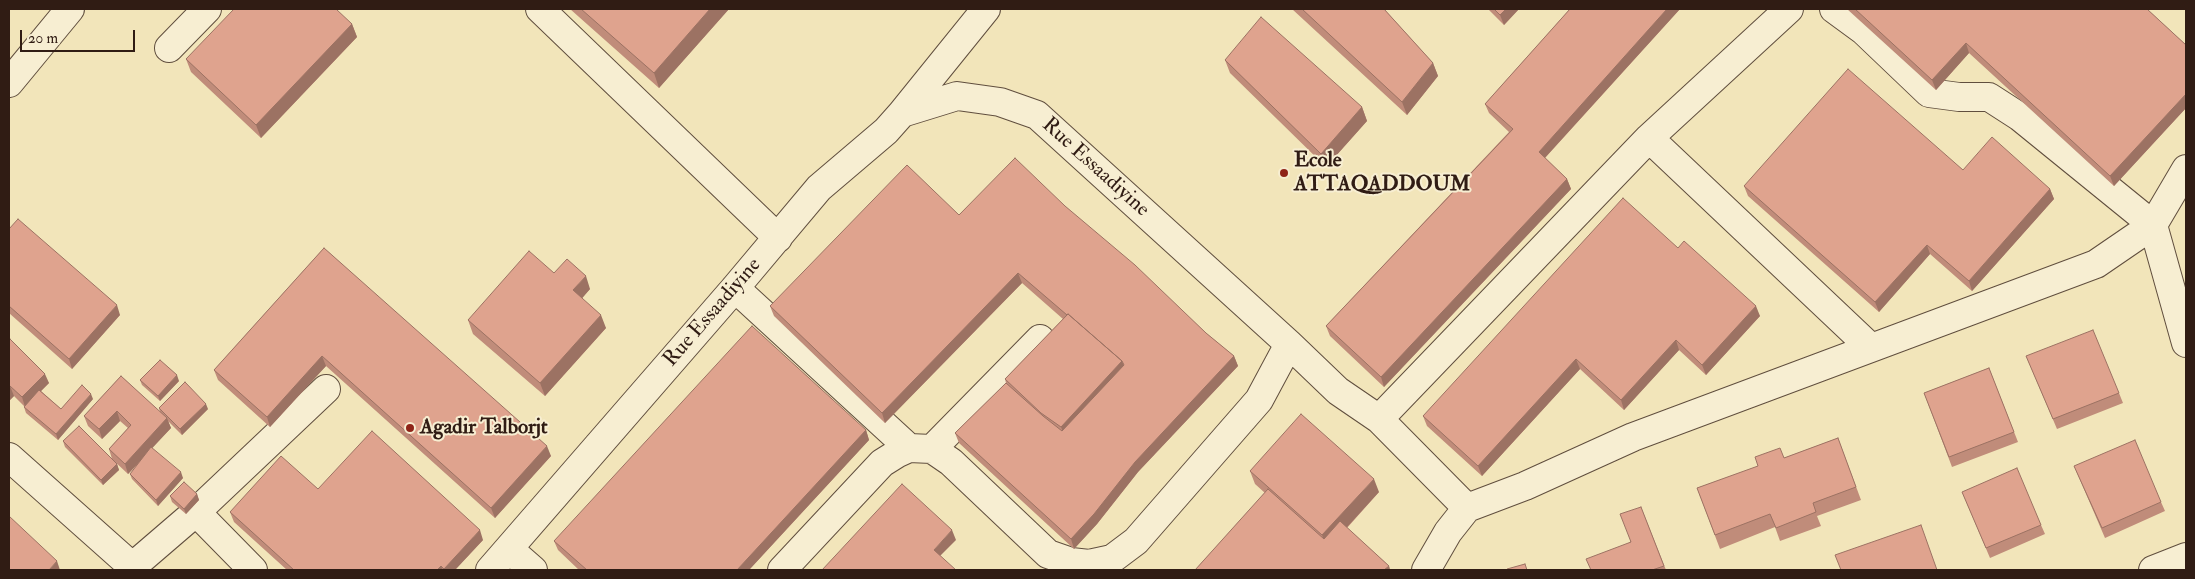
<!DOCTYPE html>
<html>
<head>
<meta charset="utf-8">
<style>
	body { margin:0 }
	#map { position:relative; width:2195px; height:579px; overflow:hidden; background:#f2e5ba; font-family:"IM FELL Double Pica",serif }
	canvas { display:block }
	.frame { position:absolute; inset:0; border:10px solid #301c14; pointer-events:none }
	.scale { position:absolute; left:20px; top:30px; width:115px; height:22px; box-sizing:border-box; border:2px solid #301c14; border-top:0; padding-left:6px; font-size:15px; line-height:18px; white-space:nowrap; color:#301c14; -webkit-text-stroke:4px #f7eed2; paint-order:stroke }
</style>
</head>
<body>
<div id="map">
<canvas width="2195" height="579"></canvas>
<div class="frame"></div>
<div class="scale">20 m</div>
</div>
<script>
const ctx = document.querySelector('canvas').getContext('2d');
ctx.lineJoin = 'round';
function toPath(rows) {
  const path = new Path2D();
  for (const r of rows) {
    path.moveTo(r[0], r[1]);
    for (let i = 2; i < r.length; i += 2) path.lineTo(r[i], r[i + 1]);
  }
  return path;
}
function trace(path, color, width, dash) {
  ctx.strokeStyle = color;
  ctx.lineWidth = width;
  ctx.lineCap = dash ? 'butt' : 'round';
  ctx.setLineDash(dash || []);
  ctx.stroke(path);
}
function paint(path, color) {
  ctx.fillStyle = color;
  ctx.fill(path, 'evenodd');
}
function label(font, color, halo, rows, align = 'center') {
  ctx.font = font + ' "IM FELL Double Pica",serif';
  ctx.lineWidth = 4;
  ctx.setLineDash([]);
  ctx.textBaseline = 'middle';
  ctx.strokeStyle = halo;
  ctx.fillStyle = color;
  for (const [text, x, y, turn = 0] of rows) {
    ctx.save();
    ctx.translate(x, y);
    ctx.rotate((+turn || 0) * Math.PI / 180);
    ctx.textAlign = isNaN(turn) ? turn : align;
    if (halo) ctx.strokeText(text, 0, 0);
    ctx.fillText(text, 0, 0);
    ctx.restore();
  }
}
const minor = toPath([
	[540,9,778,238],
	[1834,9,1864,31,1929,93,1959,97,1989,97,2020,117,2153,225,2186,343],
	[169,48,207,9],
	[9,83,70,9],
	[902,113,986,9],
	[1649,138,1789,9],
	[735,288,909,448],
	[1379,419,1649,138,1871,348],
	[932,449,1040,339],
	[9,457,136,570],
	[196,512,253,570],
	[509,549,533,570],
	[132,567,196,512,326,389],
	[490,570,735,288,819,188,886,131,902,113,957,96,1000,102,1037,115,1289,344,1338,391,1379,419,1467,508],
	[782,570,882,463,898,453,909,448,932,449,951,462,1048,554,1071,562,1089,564,1112,559,1136,541,1259,400,1289,344],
	[1426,570,1448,532,1467,508,1525,486,1633,437,2096,264,2153,225,2186,169],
	[2153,570,2186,557]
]);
trace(minor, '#604e3e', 30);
trace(minor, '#f7eed2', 28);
paint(toPath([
	[570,9,729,9,659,88],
	[1292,9,1384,9,1433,63,1438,76,1407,115],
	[1488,9,1519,9,1504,25],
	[1570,9,1680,9,1545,158,1567,179,1571,189,1384,387,1330,336,1326,326,1509,132,1489,113,1485,104],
	[1847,9,2147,9,2186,45,2186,108,2114,186,1969,53,1936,90],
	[352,24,357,37,261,138,191,72,186,59],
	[1225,60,1362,107,1367,121,1326,167,1230,73],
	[1963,170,2050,189,2054,199,1972,291,1930,254,1879,312,1748,196,1744,186],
	[1065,206,1206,333,1234,356,1238,366,1138,472,1097,524,1074,549,959,443,955,433,1006,383,1005,379,1063,319,1022,283,885,423,774,316,770,306,959,215],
	[9,229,120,315,72,369,9,313],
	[324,248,551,456,495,518,326,366,270,427,218,380,214,370],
	[1678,248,1760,316,1706,375,1679,350,1624,410,1580,369,1482,476,1427,426,1423,416],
	[554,273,590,289,582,298,606,328,545,396,473,334,468,320],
	[9,340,49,383,41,391,61,409,93,399,58,440,26,413,24,407,25,407,14,396,10,400,9,399],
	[2026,356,2119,393,2123,403,2057,429],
	[1989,368,2018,442,1952,467,1924,393],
	[121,376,160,412,159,408,208,409,182,435,168,421,171,428,152,448,183,478,158,506,132,479,130,474,139,463,128,474,112,459,109,449,128,428,120,421,102,439,88,426,84,416],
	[140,380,179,381,160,401,142,385],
	[866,430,869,440,749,570,579,570,558,550,554,541],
	[1838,438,1861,500,1817,516,1821,526,1780,541,1775,527,1720,549,1697,488,1784,458],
	[63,441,117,464,119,470,103,485,65,447],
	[2074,466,2161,502,2165,511,2105,538],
	[1250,471,1379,492,1347,528,1389,566,1390,570,1195,570,1265,493,1255,484],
	[318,489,483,540,455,570,287,570,234,522,230,512],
	[1962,492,2041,525,2045,534,1990,558],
	[197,494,199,500,186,514,172,502,170,496],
	[1641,507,1666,570,1591,570,1630,542]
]), '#c08c7a');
paint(toPath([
	[710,9,729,9,659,88,654,73],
	[1506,9,1519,9,1504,25,1500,15],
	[1667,9,1680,9,1542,161,1539,152],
	[352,24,357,37,261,138,256,125],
	[1966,43,1969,53,1936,90,1932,80],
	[1433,63,1438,76,1407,115,1402,102],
	[2186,94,2186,108,2114,186,2110,176],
	[1362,107,1367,121,1326,167,1321,154],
	[1567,179,1571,189,1384,387,1381,377],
	[2050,189,2054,199,1972,291,1969,281],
	[1927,245,1930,254,1879,312,1875,302],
	[1018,273,1022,283,885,423,882,413],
	[586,276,590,289,578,303,573,290],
	[117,305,120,315,72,369,69,359],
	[1756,306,1760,316,1706,375,1702,365],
	[601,315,606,328,545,396,540,383],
	[1676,340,1679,350,1624,410,1621,400],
	[322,356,326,366,270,427,267,417],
	[1234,356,1238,366,1138,472,1097,524,1074,549,1071,539,1135,462],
	[1576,359,1580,369,1482,476,1478,466],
	[1122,361,1127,375,1066,440,1061,427],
	[45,374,49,383,25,407,22,397],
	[177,375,179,381,160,401,158,396],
	[10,386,14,396,10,400,9,396,9,388],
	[91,394,93,399,58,440,56,434],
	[206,404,208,409,182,435,180,429],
	[117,411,120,421,102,439,99,429],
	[167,418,171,428,128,474,125,464],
	[866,430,869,440,749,570,737,570],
	[547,446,551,456,495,518,491,508],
	[117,464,119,470,103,485,101,480],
	[181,472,183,478,158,506,156,500],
	[1374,479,1379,492,1327,549,1322,535],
	[197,494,199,500,186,514,184,509],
	[480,530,483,540,455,570,445,570,444,569],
	[952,530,956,540,937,559,934,550],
	[57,561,60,570,49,570],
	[441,566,443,570,437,570],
	[1389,566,1390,570,1384,570]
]), '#9c7263');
const building = toPath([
	[234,9,336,9,352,24,256,125,186,59,234,9],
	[581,9,710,9,654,73,581,9],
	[1302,9,1384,9,1433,63,1402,102,1302,9],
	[1494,9,1506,9,1500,15,1494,9],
	[1570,9,1667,9,1539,152,1567,179,1381,377,1326,326,1513,129,1485,104,1570,9],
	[1855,9,2147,9,2186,45,2186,94,2110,176,1966,43,1932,80,1855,9],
	[1261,17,1362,107,1321,154,1225,60,1261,17],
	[1848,69,1963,170,1992,137,2050,189,1969,281,1927,245,1875,302,1744,186,1848,69],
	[1015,158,1065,206,1135,265,1206,333,1234,356,1135,462,1094,514,1071,539,955,433,1006,383,1043,416,1062,431,1124,365,1122,361,1068,314,1067,315,1018,273,882,413,770,306,907,165,959,215,1015,158],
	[1623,198,1678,248,1684,241,1756,306,1702,365,1676,340,1621,400,1576,359,1478,466,1423,416,1623,198],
	[18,219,117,305,69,359,9,306,9,229,18,219],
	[324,248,547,446,491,508,322,356,267,417,214,370,324,248],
	[529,251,554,273,567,259,586,276,573,290,601,315,540,383,468,320,529,251],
	[1068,314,1122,361,1061,427,1041,413,1005,379,1068,314],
	[752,326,866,430,737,570,587,570,554,541,752,326],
	[2093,330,2119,393,2053,419,2026,356,2093,330],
	[10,339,45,374,22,397,10,386,9,388,9,340,10,339],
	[160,360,177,375,158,396,140,380,160,360],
	[1989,368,2014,432,1949,457,1924,393,1989,368],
	[121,376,167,418,125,464,109,449,131,425,117,411,99,429,84,416,121,376],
	[185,382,206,404,180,429,159,408,185,382],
	[82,385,91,394,56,434,24,407,39,390,61,409,82,385],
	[1301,414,1374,479,1322,535,1250,471,1301,414],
	[79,426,117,464,101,480,63,441,79,426],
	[372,431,480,530,444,569,441,566,437,570,294,570,230,512,281,456,318,489,372,431],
	[1838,438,1856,487,1813,503,1816,512,1776,528,1770,514,1715,535,1697,488,1758,466,1755,457,1780,448,1784,458,1838,438],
	[2135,440,2161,502,2102,528,2074,466,2135,440],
	[151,447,181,472,156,500,130,474,151,447],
	[2017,468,2041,525,1986,548,1962,492,2017,468],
	[184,482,197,494,184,509,170,496,184,482],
	[902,484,952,530,934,550,956,570,822,570,902,484],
	[1268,489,1324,539,1340,521,1389,566,1384,570,1195,570,1268,489],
	[1641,507,1664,566,1652,570,1591,570,1586,559,1631,542,1620,514,1641,507],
	[9,516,57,561,49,570,9,570,9,516],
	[1921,525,1937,570,1841,570,1835,555,1921,525],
	[1525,564,1527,570,1507,570,1507,569,1525,564]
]);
paint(building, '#dfa38e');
trace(building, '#9c7263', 1);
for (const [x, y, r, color] of [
	[1284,173,5,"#8f2418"],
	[410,428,5,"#8f2418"]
]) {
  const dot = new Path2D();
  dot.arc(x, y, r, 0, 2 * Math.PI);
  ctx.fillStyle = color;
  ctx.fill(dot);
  trace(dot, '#f7eed2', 2);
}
label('bold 21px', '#301c14', '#f7eed2', [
	["Ecole",1294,161],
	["ATTAQADDOUM",1294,185],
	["Agadir Talborjt",420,428]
], 'left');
label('21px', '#301c14', '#f7eed2', [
	["Rue Essaadiyine",1095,168,42],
	["Rue Essaadiyine",713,313,-49]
]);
</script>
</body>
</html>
